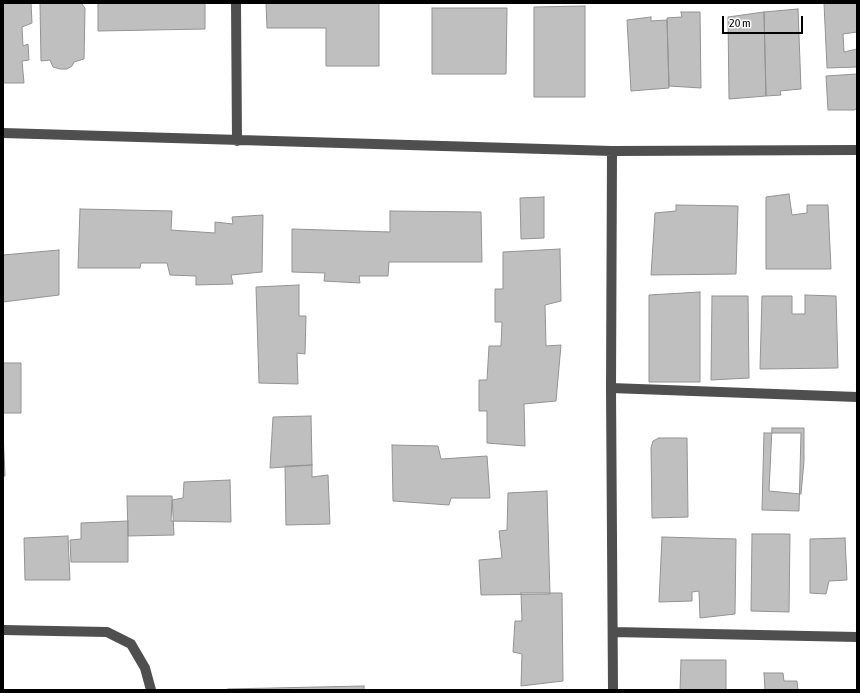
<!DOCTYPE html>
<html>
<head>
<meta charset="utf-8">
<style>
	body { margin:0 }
	#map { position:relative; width:860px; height:693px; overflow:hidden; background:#fff; font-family:"Asap Condensed",sans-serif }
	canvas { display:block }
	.frame { position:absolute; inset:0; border:4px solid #000; pointer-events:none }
	.scale { position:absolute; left:722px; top:16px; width:81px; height:18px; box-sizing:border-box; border:2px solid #000; border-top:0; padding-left:5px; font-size:12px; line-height:14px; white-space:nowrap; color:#000; -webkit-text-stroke:3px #fff; paint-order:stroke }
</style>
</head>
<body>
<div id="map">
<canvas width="860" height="693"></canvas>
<div class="frame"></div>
<div class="scale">20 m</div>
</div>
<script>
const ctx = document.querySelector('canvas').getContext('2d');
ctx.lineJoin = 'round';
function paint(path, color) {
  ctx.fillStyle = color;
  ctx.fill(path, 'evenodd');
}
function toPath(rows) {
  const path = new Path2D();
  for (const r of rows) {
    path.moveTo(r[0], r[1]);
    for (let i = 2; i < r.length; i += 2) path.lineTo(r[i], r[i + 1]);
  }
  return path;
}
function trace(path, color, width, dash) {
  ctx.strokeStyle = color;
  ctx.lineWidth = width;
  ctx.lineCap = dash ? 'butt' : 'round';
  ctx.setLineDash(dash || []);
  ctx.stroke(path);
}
const building = toPath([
	[3,3,31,3,32,23,22,27,23,46,28,44,29,60,22,61,24,83,3,83,3,3],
	[40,3,81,3,85,8,84,59,74,62,72,66,67,69,60,69,53,67,50,60,41,61,40,3],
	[98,3,205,3,205,29,98,31,98,3],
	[266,3,379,3,379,66,326,66,326,28,267,28,266,3],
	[824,3,857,3,857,32,843,34,844,52,857,49,857,67,827,68,824,3],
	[585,6,585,97,534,97,534,7,585,6],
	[432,8,507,8,506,74,432,74,432,8],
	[798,9,801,89,780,91,781,95,766,96,764,12,798,9],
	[681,12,700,12,701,88,669,86,667,18,682,17,681,12],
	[764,12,766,96,729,99,728,17,764,12],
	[651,17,651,21,667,20,669,88,631,91,627,20,651,17],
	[857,74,857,107,855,110,828,110,826,76,857,74],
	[789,194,792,215,807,213,807,205,828,205,831,269,766,269,766,197,789,194],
	[544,197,544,238,521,239,520,198,544,197],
	[676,205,738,206,736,274,651,275,655,213,676,211,676,205],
	[80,209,172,211,171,230,215,233,215,222,233,224,232,217,263,215,262,272,231,275,233,284,196,285,196,276,170,275,167,263,141,263,140,268,78,268,80,209],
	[390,211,481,212,482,262,389,262,388,276,359,276,360,283,324,281,325,273,292,272,292,229,390,232,390,211],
	[560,249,561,301,545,305,546,346,561,345,556,401,524,404,525,446,487,443,487,411,479,411,479,380,487,380,489,346,501,346,502,322,495,322,495,289,503,289,503,252,560,249],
	[59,250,59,295,3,302,3,255,59,250],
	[299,285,299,316,306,316,305,354,297,353,298,384,259,383,256,287,299,285],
	[700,292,700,382,649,382,649,295,700,292],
	[805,295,836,296,838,368,760,369,762,296,792,296,792,314,805,314,805,295],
	[712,296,748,296,749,378,711,380,712,296],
	[3,363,21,363,21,413,3,413,3,363],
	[311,416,312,465,270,468,273,417,311,416],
	[772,428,804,428,804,461,801,494,769,491,772,428],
	[3,432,5,476,3,476,3,432],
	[764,433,801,433,799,511,762,510,764,433],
	[659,438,687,438,688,517,652,518,651,448,653,441,659,438],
	[392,445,438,446,441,459,487,456,490,498,451,498,449,505,393,501,392,445],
	[312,465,312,477,328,475,330,524,286,525,285,466,312,465],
	[230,480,231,522,171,521,172,500,183,498,184,482,230,480],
	[547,491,550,594,481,595,479,560,502,558,499,531,507,530,508,493,547,491],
	[127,496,172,496,174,535,128,536,127,496],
	[128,521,128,562,71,562,70,540,81,539,81,523,128,521],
	[752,534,790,534,789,612,751,611,752,534],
	[68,536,70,580,25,580,24,538,68,536],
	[662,537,736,539,735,614,700,618,699,591,692,592,692,601,659,602,662,537],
	[845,538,847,580,829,581,826,594,810,593,810,539,845,538],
	[521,593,562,593,563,681,521,686,522,654,513,652,515,621,522,621,521,593],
	[681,660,726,660,726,690,680,690,681,660],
	[764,673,783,673,784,681,797,681,798,690,765,690,764,673],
	[364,686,364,690,227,690,227,689,364,686]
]);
paint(building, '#bfbfbf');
trace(building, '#939393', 1);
trace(toPath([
	[236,3,237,141],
	[3,133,612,151,857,150],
	[612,151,611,388,613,690],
	[611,388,857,397],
	[3,630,107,632,131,644,145,668,151,690],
	[613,632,857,637]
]), '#4f4f4f', 10);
</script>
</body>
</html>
